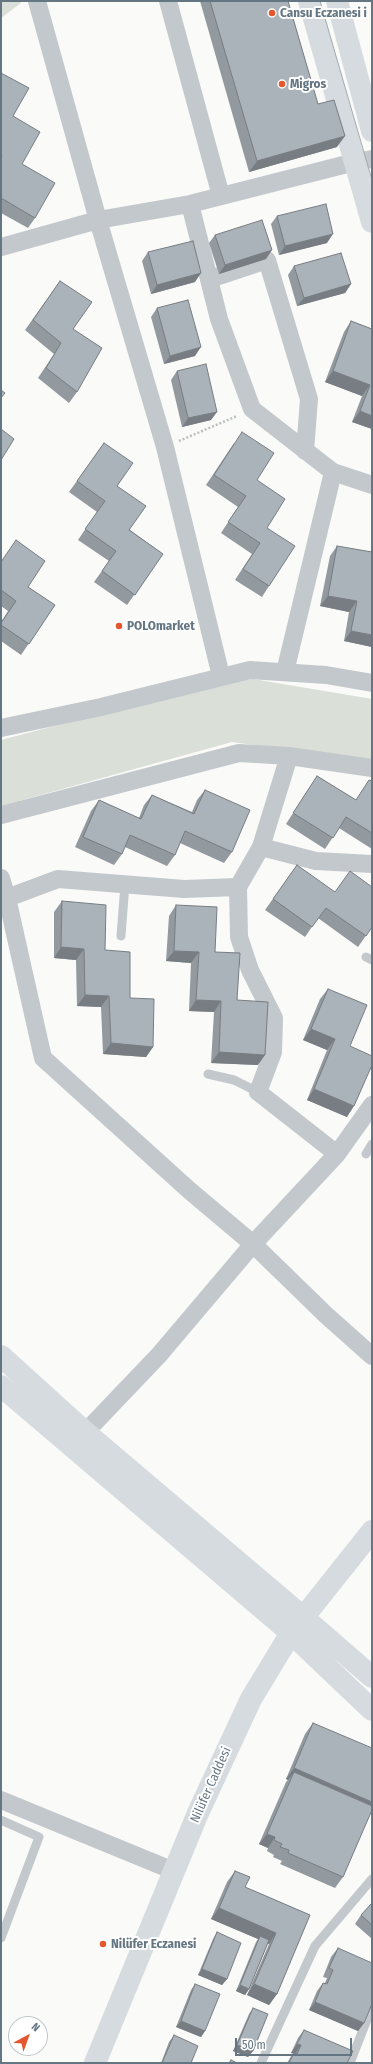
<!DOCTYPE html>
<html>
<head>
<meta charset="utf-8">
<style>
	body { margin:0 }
	#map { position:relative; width:373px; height:2064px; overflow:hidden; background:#fafaf8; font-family:"Fira Sans Condensed",sans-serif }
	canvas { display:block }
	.frame { position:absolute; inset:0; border:2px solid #657683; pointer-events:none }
	.north { position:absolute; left:8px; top:2016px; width:40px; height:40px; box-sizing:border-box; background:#fff; border:1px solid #c1c8cd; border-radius:50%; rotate:41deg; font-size:11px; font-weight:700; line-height:16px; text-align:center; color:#657683 }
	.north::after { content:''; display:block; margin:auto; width:14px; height:18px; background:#e4572e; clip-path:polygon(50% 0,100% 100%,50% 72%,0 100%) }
	.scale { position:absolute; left:235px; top:2038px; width:117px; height:18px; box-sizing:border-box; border:2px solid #657683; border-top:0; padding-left:5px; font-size:12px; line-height:14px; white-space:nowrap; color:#657683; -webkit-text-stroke:3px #fff; paint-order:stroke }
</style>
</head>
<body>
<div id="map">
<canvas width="373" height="2064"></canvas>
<div class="frame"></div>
<div class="north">N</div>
<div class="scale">50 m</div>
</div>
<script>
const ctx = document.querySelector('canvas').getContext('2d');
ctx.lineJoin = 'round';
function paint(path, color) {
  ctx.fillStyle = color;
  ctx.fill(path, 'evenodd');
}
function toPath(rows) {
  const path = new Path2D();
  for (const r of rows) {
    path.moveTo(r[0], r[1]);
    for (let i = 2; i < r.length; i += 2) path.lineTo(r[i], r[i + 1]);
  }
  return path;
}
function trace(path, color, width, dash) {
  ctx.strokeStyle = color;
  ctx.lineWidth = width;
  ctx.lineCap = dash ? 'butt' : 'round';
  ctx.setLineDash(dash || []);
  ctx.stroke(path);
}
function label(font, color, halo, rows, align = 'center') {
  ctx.font = font + ' "Fira Sans Condensed",sans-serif';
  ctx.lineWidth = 4;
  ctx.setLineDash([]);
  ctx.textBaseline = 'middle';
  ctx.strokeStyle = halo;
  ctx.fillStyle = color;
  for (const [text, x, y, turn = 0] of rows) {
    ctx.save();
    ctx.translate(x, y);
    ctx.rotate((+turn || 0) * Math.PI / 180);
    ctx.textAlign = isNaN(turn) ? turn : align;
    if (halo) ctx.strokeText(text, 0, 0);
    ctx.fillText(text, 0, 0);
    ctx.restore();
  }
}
paint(toPath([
	[1,1,20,1,21,3,1,18],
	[253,679,372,699,372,762,232,742,1,806,1,740,218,683]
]), '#dadfd7');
trace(toPath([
	[179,441,237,416]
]), '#bbbfc2', 2.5, [2, 2]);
trace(toPath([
	[121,936,125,884],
	[366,957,372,960],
	[208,1074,234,1080,258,1092],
	[366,1154,372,1144],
	[1,1820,39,1837,1,1938],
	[261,2063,315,1946,372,1879],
	[350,2063,372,2007]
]), '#c3c8cc', 9);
trace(toPath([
	[37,1,98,220,165,447,221,676],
	[168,1,221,196],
	[190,204,219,319,252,409,333,472,372,485],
	[1,247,98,220,190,204,355,162,372,159],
	[210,279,267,260,309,399,305,451],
	[285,672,333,472],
	[1,728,101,707,250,670,326,675,372,683],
	[1,815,239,753,289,756],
	[261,847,316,861,372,864],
	[1,878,7,898],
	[238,887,261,847,289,756,372,768],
	[337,1154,258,1092,273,1052,274,1018,250,970,239,937,238,887,184,889,58,879,7,898,43,1058,189,1190,253,1244,326,1315,372,1356],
	[76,1442,159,1355,253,1244,337,1154,372,1105],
	[1,1800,174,1871]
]), '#c3c8cc', 18);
trace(toPath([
	[309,1,372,222],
	[337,1,372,131],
	[95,2063,198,1813,251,1699,291,1633,372,1531]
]), '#d6dbdf', 22);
trace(toPath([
	[1,1356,86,1433,304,1618,372,1677],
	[1,1386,291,1633,372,1710]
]), '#d6dbdf', 22);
trace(toPath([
	[320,1,372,180]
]), '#a2aab0', 1);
paint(toPath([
	[200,1,288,1,318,104,337,147,249,172],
	[1,73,22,164,35,218,28,228,1,213],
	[277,216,327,243,279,255,271,224],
	[215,235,266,259,219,274,209,243],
	[148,252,195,282,151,294,142,261],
	[294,266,351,284,345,293,297,306,288,275],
	[60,281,73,329,77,392,69,403,38,378,54,354,25,330],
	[157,308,195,356,164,364,151,317],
	[351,321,372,329,372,429,352,422,362,396,325,382,344,332],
	[177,371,211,420,182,427,171,380],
	[104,443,117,486,130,530,163,554,127,605,94,582,109,561,78,540,97,512,69,492],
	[234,443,257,480,267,528,269,586,262,597,235,580,252,554,221,533,238,507,206,485],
	[337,546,372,647,344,641,349,612,320,606,330,556],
	[1,562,28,587,55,605,21,655,1,641,1,622,8,611,1,606],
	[317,776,356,800,369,780,372,781,372,849,339,828,325,849,286,824],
	[205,790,232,852,224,863,180,843,175,855,167,866,125,847,122,854,114,865,75,847,91,811,99,800,139,818,144,805,152,795,192,812,197,800],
	[297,865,372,927,358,947,318,918,305,937,265,910],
	[62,901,105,950,130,998,153,1047,146,1057,103,1054,101,1007,77,1006,76,960,54,958,54,912],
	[176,905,215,952,237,1000,258,1065,211,1063,214,1012,189,1011,191,963,166,961,169,916],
	[328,989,350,1046,347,1117,307,1100,327,1050,303,1040,320,999],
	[313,1723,343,1877,335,1888,280,1864,282,1861,273,1857,274,1855,267,1851,268,1848,259,1844,286,1782,288,1780,286,1779,305,1734],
	[235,1871,245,1887,310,1915,277,1994,269,2005,247,1995,269,1944,268,1943,249,1989,245,1995,236,1991,256,1942,258,1939,211,1919,227,1882],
	[372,1903,372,1939,355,1924,361,1915],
	[217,1932,227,1979,222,1985,198,1975,213,1939],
	[338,1948,364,2023,358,2031,309,2010,317,1991,323,1983,325,1983,327,1978,323,1977,331,1957],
	[195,1984,205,2031,201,2037,176,2027,191,1990],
	[253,2008,253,2051,248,2057,233,2051,249,2014],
	[304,2030,347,2063,287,2063,293,2053,291,2053,298,2038],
	[174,2035,191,2063,161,2063,169,2042]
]), '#929a9f');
paint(toPath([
	[345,136,337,147,249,172,257,161],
	[333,234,327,243,279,255,285,246],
	[272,250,266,259,219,274,225,265],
	[201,273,195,282,151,294,157,285],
	[351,284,345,293,297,306,304,298],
	[201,347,195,356,164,364,170,356],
	[333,371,370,385,362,396,325,382],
	[360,411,372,416,372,429,352,422],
	[217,412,211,420,182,427,188,418],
	[328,596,357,601,349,612,320,606],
	[351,631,372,635,372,647,344,641],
	[61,947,84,949,76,960,54,958],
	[174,951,199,952,191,963,166,961],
	[85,995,109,996,101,1007,77,1006],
	[196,1000,221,1001,214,1012,189,1011],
	[311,1029,335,1039,327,1050,303,1040],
	[111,1043,153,1047,146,1057,103,1054],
	[219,1052,265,1055,258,1065,211,1063],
	[314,1089,354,1106,347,1117,307,1100],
	[294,1768,372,1802,372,1806,294,1772,288,1780,286,1779],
	[267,1834,275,1837,268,1848,259,1844],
	[219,1908,276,1933,269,1944,258,1939,260,1936,258,1939,211,1919],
	[202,1969,227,1979,222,1985,198,1975],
	[254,1984,277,1994,269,2005,247,1995],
	[240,1985,249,1989,245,1995,236,1991],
	[315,2002,364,2023,358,2031,309,2010],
	[181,2021,205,2031,201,2037,176,2027],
	[297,2044,301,2045,295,2054,291,2053],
	[237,2045,253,2051,248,2057,233,2051]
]), '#777d82');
const building = toPath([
	[210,1,288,1,318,104,334,100,345,136,257,161,210,1],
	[1,73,29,88,13,116,40,132,22,164,55,183,35,218,1,198,1,158,2,155,1,155,1,73],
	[326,204,333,234,285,246,277,216,326,204],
	[262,220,272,250,225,265,215,235,262,220],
	[193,241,201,273,157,285,148,252,193,241],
	[341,253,351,284,304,298,294,266,341,253],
	[60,281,92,302,73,329,102,348,77,392,46,368,61,343,33,320,60,281],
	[188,300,201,347,170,356,157,308,188,300],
	[351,321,372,329,372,416,360,411,370,385,333,371,351,321],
	[206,364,217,412,188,418,177,371,206,364],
	[1,390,5,393,1,398,1,390],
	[1,429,14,439,1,460,1,429],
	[242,432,274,453,257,480,285,499,267,528,295,546,269,586,243,569,260,543,228,522,246,496,214,475,242,432],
	[104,443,133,463,117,486,146,506,129,530,163,554,135,595,102,571,116,551,85,529,105,501,77,481,104,443],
	[16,540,45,561,28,587,55,605,29,644,1,625,1,623,16,601,1,590,1,562,16,540],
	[337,546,372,552,372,635,351,631,357,601,328,596,337,546],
	[317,776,356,800,369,780,372,781,372,833,346,817,333,838,293,813,317,776],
	[205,790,250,810,232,852,185,831,175,855,130,835,122,854,83,837,99,800,141,819,152,795,194,814,205,790],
	[297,865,335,892,350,871,372,887,372,927,366,936,326,908,312,927,273,899,297,865],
	[62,901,106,905,105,950,130,952,130,998,154,999,153,1047,111,1043,109,996,85,995,84,949,61,947,62,901],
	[176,905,217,907,215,952,240,953,237,1000,268,1002,265,1055,219,1052,221,1001,196,1000,199,952,174,951,176,905],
	[328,989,367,1005,350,1046,372,1056,372,1065,354,1106,314,1089,335,1039,311,1029,328,989],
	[313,1723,372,1748,372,1802,294,1768,313,1723],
	[294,1772,372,1806,372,1810,343,1877,288,1853,289,1850,280,1847,282,1844,274,1840,275,1837,267,1834,294,1772],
	[235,1871,250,1877,245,1887,310,1915,277,1994,254,1984,276,1933,219,1908,235,1871],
	[372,1903,372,1925,361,1915,372,1903],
	[217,1932,241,1943,227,1979,202,1969,217,1932],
	[260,1936,269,1940,249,1989,240,1985,260,1936],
	[338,1948,372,1963,372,2004,364,2023,315,2002,323,1983,327,1984,333,1970,329,1968,338,1948],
	[195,1984,220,1994,205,2031,181,2021,195,1984],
	[253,2008,268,2014,253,2051,237,2045,253,2008],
	[304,2030,353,2051,347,2063,289,2063,294,2053,297,2054,301,2045,297,2044,304,2030],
	[174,2035,198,2046,191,2063,162,2063,174,2035],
	[231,2060,237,2063,229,2063,231,2060]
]);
paint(building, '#aab3b9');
trace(building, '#777d82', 1);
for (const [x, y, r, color] of [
	[272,13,4,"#e4572e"],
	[282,84,4,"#e4572e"],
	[119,626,4,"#e4572e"],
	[103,1944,4,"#e4572e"]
]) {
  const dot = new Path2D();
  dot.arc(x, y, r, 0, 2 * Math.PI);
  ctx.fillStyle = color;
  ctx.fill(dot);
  trace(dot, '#fff', 1.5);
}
label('bold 13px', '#657683', '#fff', [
	["Cansu Eczanesi i",280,13],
	["Migros",290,84],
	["POLOmarket",127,626],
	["Nilüfer Eczanesi",111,1944]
], 'left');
label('13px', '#657683', '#fff', [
	["Nilüfer Caddesi",211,1785,-66]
]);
</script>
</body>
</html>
